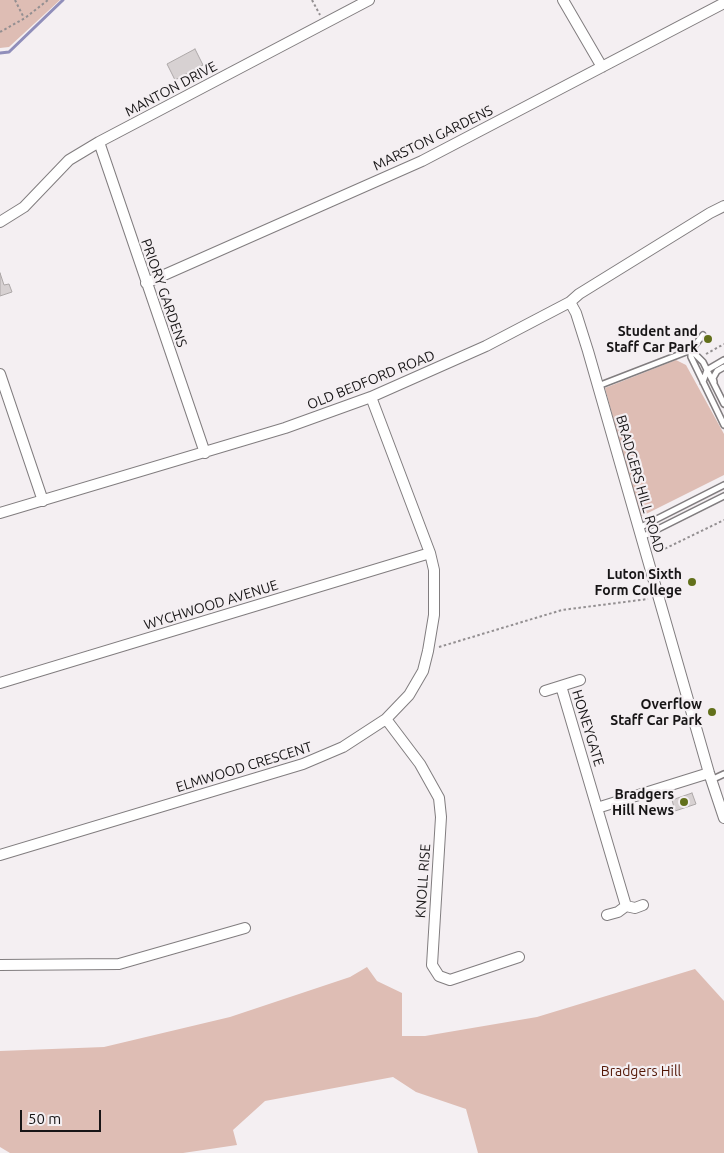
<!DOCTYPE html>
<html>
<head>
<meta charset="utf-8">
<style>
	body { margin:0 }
	#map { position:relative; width:724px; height:1153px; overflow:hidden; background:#f4eff2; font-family:Ubuntu,sans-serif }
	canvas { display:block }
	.scale { position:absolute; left:20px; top:1110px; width:81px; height:22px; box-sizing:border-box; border:2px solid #171516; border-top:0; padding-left:6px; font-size:15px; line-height:18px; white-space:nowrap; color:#171516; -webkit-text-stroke:4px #f4eff2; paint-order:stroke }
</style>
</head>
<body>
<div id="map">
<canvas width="724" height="1153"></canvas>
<div class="scale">50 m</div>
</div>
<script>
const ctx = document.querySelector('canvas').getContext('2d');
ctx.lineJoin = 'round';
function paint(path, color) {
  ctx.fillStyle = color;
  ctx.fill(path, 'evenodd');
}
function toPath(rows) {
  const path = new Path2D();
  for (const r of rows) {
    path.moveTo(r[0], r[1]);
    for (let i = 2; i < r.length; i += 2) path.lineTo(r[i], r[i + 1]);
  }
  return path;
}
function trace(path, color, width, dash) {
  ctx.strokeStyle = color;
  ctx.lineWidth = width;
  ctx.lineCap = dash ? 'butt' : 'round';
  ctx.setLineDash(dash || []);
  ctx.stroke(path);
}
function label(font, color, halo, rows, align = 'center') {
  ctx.font = font + ' Ubuntu,sans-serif';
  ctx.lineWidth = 4.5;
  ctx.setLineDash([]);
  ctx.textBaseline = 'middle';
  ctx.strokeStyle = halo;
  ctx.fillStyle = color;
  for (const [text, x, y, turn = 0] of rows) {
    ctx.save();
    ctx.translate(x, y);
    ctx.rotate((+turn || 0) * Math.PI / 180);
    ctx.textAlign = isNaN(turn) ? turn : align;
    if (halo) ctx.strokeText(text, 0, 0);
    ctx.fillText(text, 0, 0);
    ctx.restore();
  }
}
paint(toPath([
	[0,0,60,0,9,47,0,48],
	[676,360,686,365,724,434,724,475,640,517,605,388],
	[367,967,377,981,402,993,402,1036,425,1036,537,1017,695,969,724,1001,724,1153,478,1153,466,1109,416,1092,393,1077,265,1101,233,1130,237,1145,183,1153,10,1153,0,1147,0,1051,104,1047,230,1017,350,977]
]), '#debdb4');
trace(toPath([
	[0,53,9,52,63,0]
]), '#908eba', 3);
const building = toPath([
	[195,49,203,65,175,80,167,64,195,49],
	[0,273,4,285,9,284,12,292,0,296,0,273],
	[692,793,696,804,675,811,672,800,692,793]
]);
paint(building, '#d7d1d2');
trace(building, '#ada8a8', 1);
const lane = toPath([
	[703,335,691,350,691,357,724,425],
	[703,382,707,370,724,360],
	[714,382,713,378,717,371,724,367],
	[598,386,691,350,703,362,724,404],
	[639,528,724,485],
	[642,537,724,496],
	[711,780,724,774]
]);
const street = toPath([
	[563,0,602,67],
	[99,142,205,453],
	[0,222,24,207,69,160,99,142,369,0],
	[146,283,422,161,724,3],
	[570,302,576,313,588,351,709,773,724,818],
	[0,374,43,501],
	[0,513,285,428,371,397,486,346,570,302,579,294,710,213,724,206],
	[0,683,430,553],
	[561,686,597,808,709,773],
	[545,691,580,680],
	[386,719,420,764,439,798,441,817,432,965,439,976,450,980,519,957],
	[597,808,626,906],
	[0,855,303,764,343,747,386,719,409,695,423,671,428,651,434,615,434,570,430,553,371,397],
	[607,915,618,912,626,906,635,908,643,905],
	[0,965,119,964,245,928]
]);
trace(lane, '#817d7f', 8);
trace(street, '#817d7f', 12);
trace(toPath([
	[15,0,24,18],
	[312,0,320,15],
	[0,32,25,18,48,0],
	[706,354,724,344],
	[656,553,724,520],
	[439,647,562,610,648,599]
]), '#938f91', 2, [2.5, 2.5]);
trace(lane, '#fff', 5);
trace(street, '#fff', 10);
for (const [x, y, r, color] of [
	[708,339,5,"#62701b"],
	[692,582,5,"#62701b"],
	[712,712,5,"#62701b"],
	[684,802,5,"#62701b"]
]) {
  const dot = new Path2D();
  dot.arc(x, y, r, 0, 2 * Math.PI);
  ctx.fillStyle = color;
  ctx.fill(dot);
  trace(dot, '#f4eff2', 2);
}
label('14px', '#171516', '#f4eff2', [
	["MANTON DRIVE",171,89,-28],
	["MARSTON GARDENS",433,138,-26],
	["PRIORY GARDENS",164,293,71],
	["OLD BEDFORD ROAD",371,380,-22],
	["BRADGERS HILL ROAD",640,484,74],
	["WYCHWOOD AVENUE",211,605,-17],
	["HONEYGATE",588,728,73],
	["ELMWOOD CRESCENT",244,767,-17],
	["KNOLL RISE",423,881,-86]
]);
label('bold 14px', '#171516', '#f4eff2', [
	["Student and",698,331],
	["Staff Car Park",698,347],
	["Luton Sixth",682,574],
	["Form College",682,590],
	["Overflow",702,704],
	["Staff Car Park",702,720],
	["Bradgers",674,794],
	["Hill News",674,810]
], 'right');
label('14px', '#531605', '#f4eff2', [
	["Bradgers Hill",641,1071]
]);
</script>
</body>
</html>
